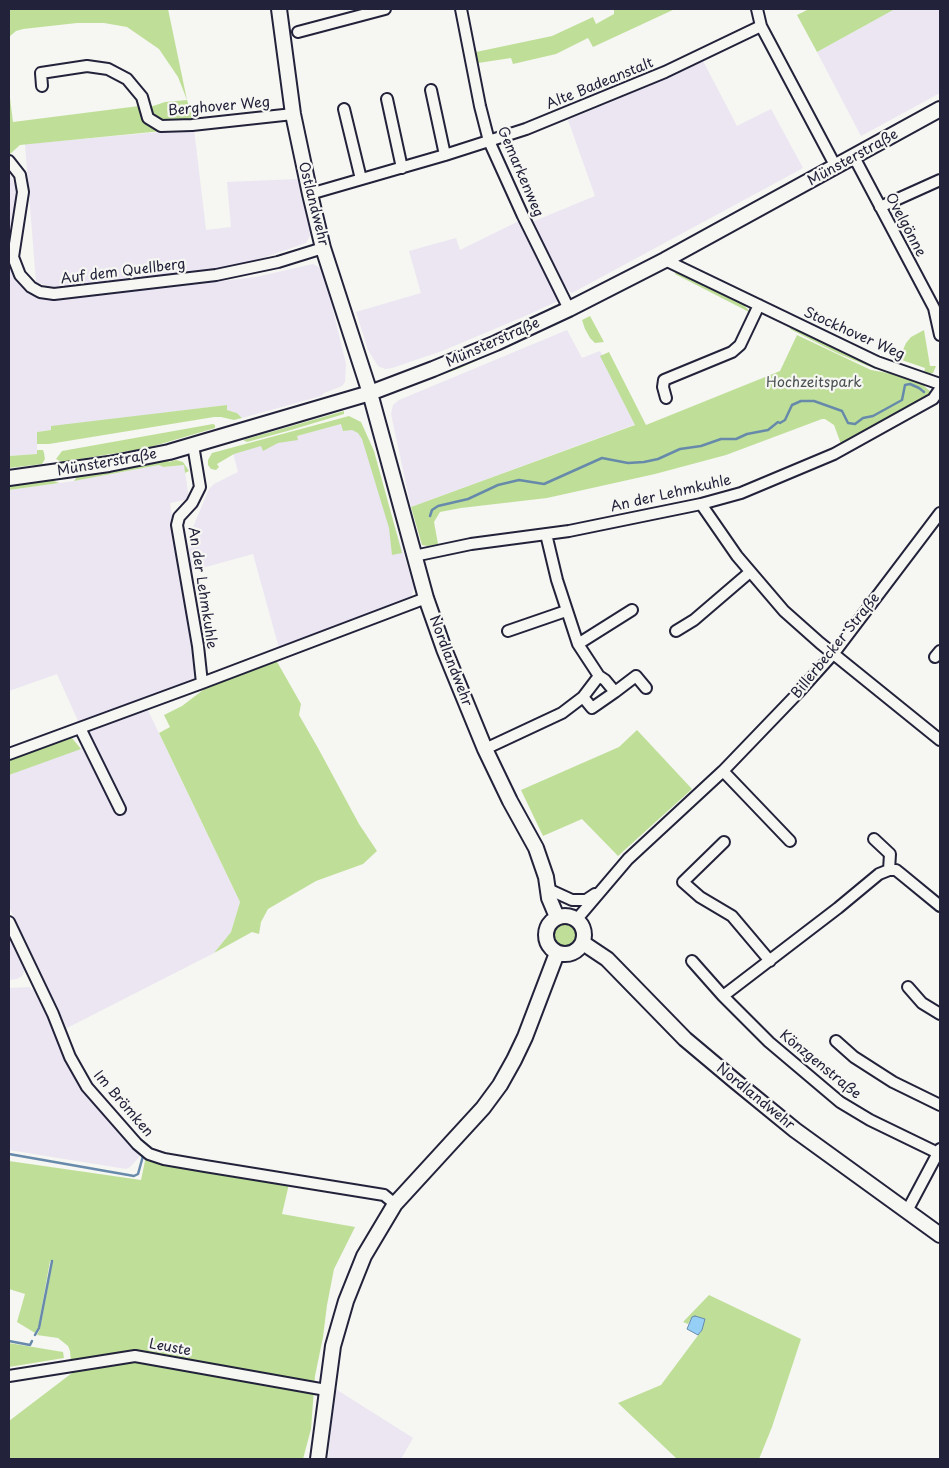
<!DOCTYPE html>
<html>
<head>
<meta charset="utf-8">
<style>
	body { margin:0 }
	#map { position:relative; width:949px; height:1468px; overflow:hidden; background:#f6f6f2; font-family:"Playpen Sans",sans-serif }
	canvas { display:block }
	.frame { position:absolute; inset:0; border:10px solid #22223b; pointer-events:none }
</style>
</head>
<body>
<div id="map">
<canvas width="949" height="1468"></canvas>
<div class="frame"></div>
</div>
<script>
const ctx = document.querySelector('canvas').getContext('2d');
ctx.lineJoin = 'round';
function paint(path, color) {
  ctx.fillStyle = color;
  ctx.fill(path, 'evenodd');
}
function toPath(rows) {
  const path = new Path2D();
  for (const r of rows) {
    if (r.length === 3) {
      path.moveTo(r[0] + r[2], r[1]);
      path.arc(r[0], r[1], r[2], 0, 2 * Math.PI);
      continue;
    }
    path.moveTo(r[0], r[1]);
    for (let i = 2; i < r.length; i += 2) path.lineTo(r[i], r[i + 1]);
  }
  return path;
}
function trace(path, color, width, dash) {
  ctx.strokeStyle = color;
  ctx.lineWidth = width;
  ctx.lineCap = dash ? 'butt' : 'round';
  ctx.setLineDash(dash || []);
  ctx.stroke(path);
}
function label(font, color, halo, rows, align = 'center') {
  ctx.font = font + ' "Playpen Sans",sans-serif';
  ctx.lineWidth = 4.5;
  ctx.setLineDash([]);
  ctx.textBaseline = 'middle';
  ctx.strokeStyle = halo;
  ctx.fillStyle = color;
  for (const [text, x, y, turn = 0] of rows) {
    ctx.save();
    ctx.translate(x, y);
    ctx.rotate((+turn || 0) * Math.PI / 180);
    ctx.textAlign = isNaN(turn) ? turn : align;
    if (halo) ctx.strokeText(text, 0, 0);
    ctx.fillText(text, 0, 0);
    ctx.restore();
  }
}
paint(toPath([
	[895,9,940,9,940,93,861,136,817,52],
	[703,61,737,126,771,109,803,168,572,293,569,291,560,279,532,222,595,196,568,120,665,79],
	[194,129,206,230,231,227,227,182,298,179,311,234,306,243,251,262,227,268,61,288,51,287,36,282,25,144],
	[9,171,16,188,15,203,9,239],
	[521,220,559,298,558,301,523,317,442,351,392,368,385,369,378,366,368,350,356,312,421,293,409,251,456,238,460,250],
	[9,258,13,276,20,284,29,293,45,300,65,299,256,277,313,264,319,267,324,273,346,364,345,382,342,386,324,393,321,396,242,418,237,413,227,410,227,405,51,427,51,430,37,432,37,454,9,456],
	[567,330,582,358,600,351,639,423,411,507,391,414,393,405,399,400],
	[352,421,365,432,414,587,411,598,279,648,253,554,191,571,189,551,191,532,209,489,214,484,238,472,233,453],
	[159,465,163,467,184,465,189,499,170,503,198,679,143,700,240,902,231,932,214,953,67,1028,9,907,9,775,81,748,79,723,57,674,9,691,9,490,74,481],
	[9,938,25,970,22,976,17,979,9,980],
	[30,987,31,990,34,989,74,1071,143,1153,130,1167,126,1169,9,1150,9,988],
	[334,1388,413,1438,401,1459,328,1459]
]), '#ebe6f2');
paint(toPath([
	[9,9,168,9,187,100,193,119,162,121,154,118,150,107,165,102,187,100,178,77,159,49,127,27,104,23,77,23,23,29,16,31,9,37],
	[614,9,641,9,642,10,646,9,675,9,593,47,588,38,556,54,513,64,511,58,478,63,476,52,552,36,593,17,596,24,614,14],
	[809,9,895,9,817,52,797,15],
	[9,90,13,122,139,106,144,121,149,126,162,131,20,145,10,154,9,153],
	[676,272,742,303,751,313,675,274],
	[590,316,604,342,595,343,590,338,585,329,582,320],
	[792,325,891,372,885,372,868,366,837,353,790,329],
	[924,330,930,366,936,366,933,373,929,374,924,373,925,368,899,359,906,343,911,337],
	[797,335,871,370,893,374,922,384,931,392,929,395,841,444,834,425,825,419,822,419,726,455,655,474,547,498,461,508,440,512,434,522,438,544,428,546,422,545,411,507,635,425,600,356,609,352,646,425,780,371],
	[515,342,518,342,458,369,433,378],
	[227,405,227,410,237,413,242,418,234,420,221,417,214,417,49,444,37,444,37,432,51,430,51,426],
	[344,411,344,414,291,430,247,442,243,440],
	[349,416,361,422,374,451,402,553,392,555,389,528,362,439,358,433,352,430,343,431,341,424,297,436,298,440,278,443,263,451,261,446,234,454,217,464,219,467,216,470,211,469,208,465,208,460,212,453],
	[213,424,215,425,215,428,147,448,62,462,56,459,62,451],
	[37,450,43,450,44,453,45,459,42,464,9,468,9,456,37,454],
	[168,459,169,462,176,460,183,462,189,471,185,473,184,465,163,467,159,465,74,481,78,475,82,474],
	[49,479,59,483,9,490,9,483],
	[276,660,301,704,299,715,318,748,359,824,377,851,363,864,316,881,268,909,261,922,259,934,252,932,214,953,231,932,240,902,159,733,170,727,164,715,182,706,207,687],
	[637,730,692,789,618,856,582,819,543,836,521,790,619,747],
	[69,738,72,738,81,749,9,775,9,760],
	[565,935,14],
	[146,1156,289,1184,282,1214,355,1227,334,1269,327,1305,323,1337,315,1376,311,1429,303,1459,9,1459,9,1421,72,1373,70,1351,68,1346,58,1338,37,1335,40,1329,53,1261,50,1261,38,1328,35,1333,17,1322,25,1294,9,1289,9,1161,141,1180],
	[709,1295,801,1339,772,1427,759,1459,677,1459,618,1403,661,1385,702,1330,692,1317,688,1324,683,1322],
	[9,1343,63,1352,64,1358,9,1367]
]), '#bfdf98');
const water = toPath([
	[695,1316,705,1319,702,1330,698,1335,687,1329,692,1317,695,1316]
]);
paint(water, '#95cff5');
trace(water, '#678aab', 1);
trace(toPath([
	[430,516,432,510,438,506,468,499,498,485,519,480,544,484,602,458,628,463,644,462,658,459,680,449,701,446,721,439,736,439,747,434,768,430,778,422,780,423,785,420,792,405,801,401,814,401,842,411,848,423,855,424,863,418,873,416,902,400,905,385,910,384,919,388,924,392],
	[9,1154,134,1176,138,1174,143,1156],
	[35,1335,39,1328,52,1261],
	[9,1341,30,1345,32,1341]
]), '#678aab', 2.5);
const street = toPath([
	[461,9,480,106,489,141,523,216,569,309],
	[757,9,761,26,836,167],
	[298,32,385,9],
	[42,86,41,73,87,66,108,69,127,79,142,97,148,118,161,126,192,125,293,114],
	[431,90,445,155],
	[387,99,402,168],
	[344,109,361,179],
	[854,157,934,308,940,335],
	[9,161,20,175,23,192,13,257,20,275,31,287,40,292,54,294,216,275,278,262,323,248],
	[310,194,445,155,526,129,665,72,761,26],
	[880,207,940,180],
	[665,260,877,362,940,384],
	[666,398,663,387,664,380,732,352,740,345,759,305],
	[193,445,200,487,192,503,179,517,177,525,198,646,202,683],
	[701,504,737,556,784,611,820,643,940,740],
	[414,556,471,544,569,531,701,504,741,493,834,454,933,399,940,389],
	[508,631,566,611],
	[676,631,694,620,750,572],
	[578,644,632,610],
	[935,657,940,651],
	[615,692,636,676,646,688],
	[583,697,592,708,615,692,605,680,599,676],
	[80,728,120,809],
	[485,749,562,713,583,697,599,676,578,644,557,580,546,534],
	[9,754,202,683,426,598],
	[723,771,790,841],
	[874,839,890,854,889,870],
	[724,842,683,882,700,897,732,916,770,961],
	[548,889,572,900,586,900,595,894],
	[577,919,628,859,723,771,798,693,834,653,940,513],
	[9,922,53,1014,70,1057,87,1087,137,1144,149,1154,164,1159,205,1166,384,1195,395,1204],
	[692,961,723,996,838,908,879,874,889,870,896,870,901,874,940,906],
	[908,987,922,1003,940,1014],
	[723,996,769,1042,840,1102,870,1120,938,1153],
	[836,1041,854,1057,893,1082,940,1105],
	[907,1211,940,1149],
	[9,1376,135,1356,326,1390]
]);
const secondary = toPath([
	[279,9,293,114,310,194,323,248,370,393,426,598,444,649,485,749,510,801,536,848,546,877,549,898,557,917],
	[9,478,109,464,169,452,370,393,433,369,496,343,569,309,665,260,940,109],
	[565,935,19],
	[583,943,607,959,685,1039,735,1081,795,1130,940,1235],
	[318,1459,333,1346,346,1301,364,1256,395,1204,483,1108,500,1085,514,1060,525,1037,557,953]
]);
trace(street, '#22223b', 14);
trace(secondary, '#22223b', 18);
trace(street, '#f6f6f2', 10);
trace(secondary, '#f6f6f2', 14);
label('14px', '#22223b', '#f6f6f2', [
	["Alte Badeanstalt",600,84,-22],
	["Berghover Weg",219,107,-5],
	["Münsterstraße",853,158,-29],
	["Gemarkenweg",520,172,67],
	["Ostlandwehr",313,204,76],
	["Ovelgönne",905,225,62],
	["Auf dem Quellberg",123,272,-7],
	["Stockhover Weg",854,334,24],
	["Münsterstraße",493,343,-24],
	["Münsterstraße",107,463,-10],
	["An der Lehmkuhle",671,494,-13],
	["An der Lehmkuhle",202,588,81],
	["Billerbecker Straße",836,646,-51],
	["Nordlandwehr",450,661,69],
	["Könzgenstraße",820,1065,39],
	["Nordlandwehr",755,1097,39],
	["Im Brömken",123,1104,49],
	["Leuste",170,1348,10]
]);
label('14px', '#495152', '#f6f6f2', [
	["Hochzeitspark",814,383]
]);
</script>
</body>
</html>
